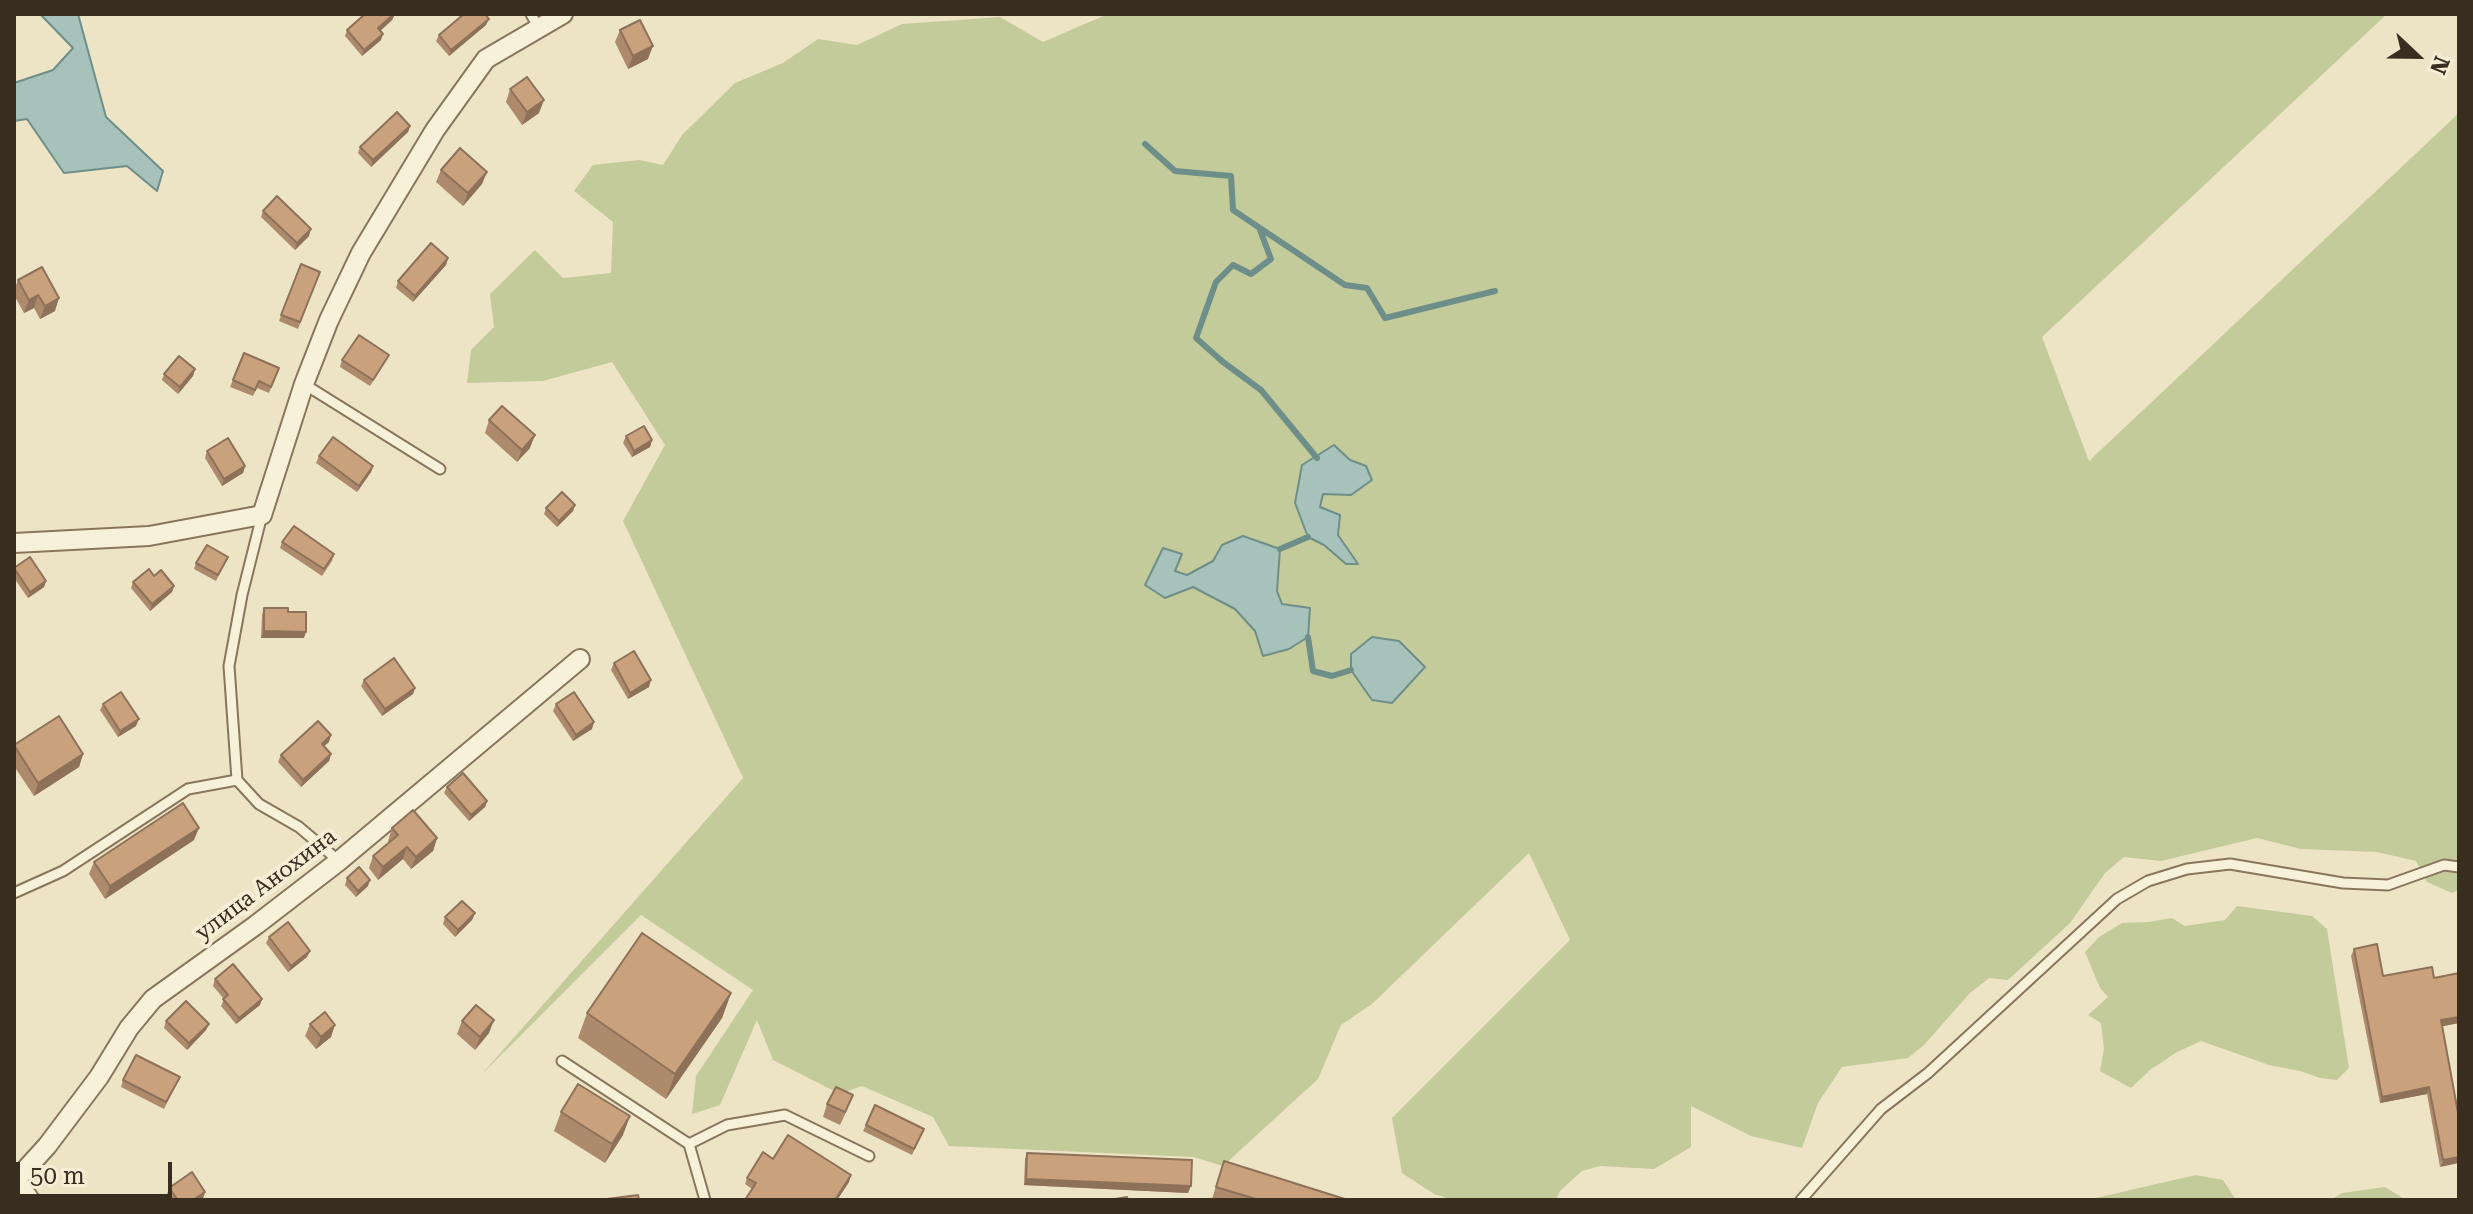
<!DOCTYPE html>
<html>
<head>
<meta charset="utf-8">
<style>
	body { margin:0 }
	#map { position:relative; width:2473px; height:1214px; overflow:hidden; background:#ede4c6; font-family:"Roboto Serif",serif }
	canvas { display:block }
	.frame { position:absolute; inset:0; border:16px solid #392d1f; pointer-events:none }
	.north { position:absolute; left:2377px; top:16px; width:80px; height:80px; -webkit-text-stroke:6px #f5eed5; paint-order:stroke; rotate:112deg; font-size:22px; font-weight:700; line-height:32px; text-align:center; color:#392d1f }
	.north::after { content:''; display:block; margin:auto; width:28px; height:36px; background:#392d1f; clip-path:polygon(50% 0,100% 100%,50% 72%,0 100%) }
	.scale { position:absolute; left:16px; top:1162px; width:156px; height:36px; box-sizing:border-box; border:4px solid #392d1f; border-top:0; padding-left:10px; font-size:24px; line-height:28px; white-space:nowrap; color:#392d1f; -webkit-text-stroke:6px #f5eed5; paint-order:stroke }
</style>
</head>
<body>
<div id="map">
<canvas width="2473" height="1214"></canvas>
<div class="frame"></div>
<div class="north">N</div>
<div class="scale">50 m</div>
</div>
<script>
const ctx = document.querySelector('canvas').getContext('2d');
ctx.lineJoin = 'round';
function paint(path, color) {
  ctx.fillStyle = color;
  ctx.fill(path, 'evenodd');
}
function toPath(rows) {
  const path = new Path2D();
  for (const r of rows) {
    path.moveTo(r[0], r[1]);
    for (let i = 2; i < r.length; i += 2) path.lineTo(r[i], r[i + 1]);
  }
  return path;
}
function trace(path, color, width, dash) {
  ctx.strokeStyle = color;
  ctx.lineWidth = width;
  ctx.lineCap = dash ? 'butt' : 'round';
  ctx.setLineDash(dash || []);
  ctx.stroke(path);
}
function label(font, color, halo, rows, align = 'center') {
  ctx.font = font + ' "Roboto Serif",serif';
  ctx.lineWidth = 8;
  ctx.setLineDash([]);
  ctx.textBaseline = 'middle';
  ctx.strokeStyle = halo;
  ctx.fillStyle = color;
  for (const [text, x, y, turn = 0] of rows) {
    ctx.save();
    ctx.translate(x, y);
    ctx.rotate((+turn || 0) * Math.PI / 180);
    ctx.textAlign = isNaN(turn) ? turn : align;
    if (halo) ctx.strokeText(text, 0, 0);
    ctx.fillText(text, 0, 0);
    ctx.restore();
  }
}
paint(toPath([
	[1108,14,2387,14,2042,337,2089,461,2459,113,2459,890,2452,893,2427,882,2416,861,2377,852,2301,849,2257,838,2161,861,2124,857,2105,873,2070,923,2008,980,1989,978,1969,994,1924,1045,1908,1058,1842,1067,1818,1103,1802,1148,1751,1136,1691,1106,1691,1147,1654,1169,1600,1166,1582,1171,1560,1191,1556,1200,1453,1200,1434,1194,1402,1173,1392,1118,1570,940,1529,853,1372,1004,1341,1025,1318,1079,1223,1166,1193,1157,949,1146,933,1117,862,1086,840,1094,773,1060,757,1020,720,1105,692,1114,696,1076,753,990,641,915,481,1075,743,778,623,521,665,445,612,362,543,381,467,383,471,350,494,327,490,294,535,250,563,278,611,273,613,222,574,191,593,165,639,160,663,165,682,135,735,83,783,63,818,39,857,45,902,24,1000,17,1043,42],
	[2237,906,2312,916,2327,929,2349,1068,2337,1080,2320,1078,2300,1071,2269,1065,2201,1041,2177,1052,2150,1070,2131,1088,2100,1071,2104,1049,2101,1023,2088,1015,2108,997,2100,988,2085,952,2099,937,2122,923,2148,922,2172,918,2185,926,2225,920],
	[2196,1175,2223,1180,2236,1200,2087,1200],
	[2385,1187,2406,1200,2331,1200,2342,1193]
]), '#c3cb9a');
const water = toPath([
	[40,14,78,14,106,117,163,171,157,191,127,166,64,173,27,119,14,121,14,83,53,70,73,48,40,14],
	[1334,445,1350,460,1366,466,1372,480,1351,495,1323,494,1320,507,1340,515,1338,535,1358,564,1346,564,1324,545,1308,537,1295,503,1302,465,1334,445],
	[1243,536,1280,549,1277,591,1282,604,1310,608,1308,637,1289,649,1263,656,1255,631,1235,609,1193,587,1165,598,1145,585,1163,548,1182,554,1175,571,1187,575,1213,561,1222,545,1243,536],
	[1372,637,1399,641,1425,667,1392,703,1372,700,1351,670,1351,654,1372,637]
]);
paint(water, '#a7c1bb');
trace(water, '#6e8f89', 2);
trace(toPath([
	[1145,144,1175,171,1231,176,1233,210,1345,285,1367,288,1385,318,1495,291],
	[1260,230,1271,259,1251,274,1233,265,1216,282,1196,338,1223,362,1261,390,1317,458],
	[1280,549,1308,537],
	[1308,637,1313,671,1332,676,1351,670]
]), '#6e8f89', 6);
const lane = toPath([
	[531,14,538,27],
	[304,384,440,469],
	[262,515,242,595,229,666,237,780,259,804,299,827,339,861],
	[14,893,63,871,188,789,237,780],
	[562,1061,689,1144,705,1200],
	[689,1144,727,1125,785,1115,869,1156],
	[1801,1200,1881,1109,1928,1073,2117,899,2148,881,2187,869,2230,864,2343,883,2388,885,2444,865,2459,867]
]);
const street = toPath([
	[14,543,149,536,262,515,304,384,329,320,361,253,435,130,486,59,563,14],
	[14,1176,16,1180,47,1146,99,1077,129,1028,153,999,256,925,339,861,580,659],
	[14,1182,16,1180,30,1200]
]);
trace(lane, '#88765c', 13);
trace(street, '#88765c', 22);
trace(lane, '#f8f1d9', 9);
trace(street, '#f8f1d9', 18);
paint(toPath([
	[395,14,392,20,380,31,381,40,362,56,345,36,347,30],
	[486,25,449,56,436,41,439,35],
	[620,30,648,59,628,69,615,42],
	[510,89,539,113,522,125,506,102],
	[410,126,408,132,371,167,358,153,360,147],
	[441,170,482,184,463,206,436,182],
	[263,211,309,236,295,250,261,217],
	[448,258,446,265,413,302,396,288,398,281],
	[301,264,320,272,298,329,279,321],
	[42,267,55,311,40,319,34,308,24,313,14,295,14,290,18,280],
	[244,353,279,368,269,393,257,388,253,396,230,387],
	[342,360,386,361,370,386,340,367],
	[195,369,193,376,178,394,162,380,164,374],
	[489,420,530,448,517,462,485,433],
	[626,436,652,440,650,447,632,457,623,443],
	[207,451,245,466,243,473,222,486,205,458],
	[319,456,373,466,371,472,357,492,316,463],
	[575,505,573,511,557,527,544,514,546,508],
	[282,542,334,554,332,561,322,576,280,548],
	[228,557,216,581,194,569,196,563],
	[14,568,46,581,44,587,28,598,14,578],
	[154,576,174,586,172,592,150,611,131,588,133,582],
	[264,608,288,612,304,638,261,638,262,615],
	[614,663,649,687,628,699,611,670],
	[364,680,415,688,413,694,382,716,361,686],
	[103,704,136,726,118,737,100,710],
	[556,704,592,729,573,741,553,711],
	[329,742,324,746,331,754,329,761,301,787,278,762,281,755],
	[14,745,83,754,79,767,34,796,14,766],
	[447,787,487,801,485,807,469,821,444,793],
	[392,828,437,838,433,851,411,869,403,859,378,880,369,868,373,856,389,842,388,841],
	[194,840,105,899,89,874,94,862],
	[347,878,368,886,356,897,345,885],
	[475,913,472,920,455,937,443,924,445,917],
	[269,937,307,957,288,972,266,943],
	[2354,949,2383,976,2434,978,2459,1023,2442,1026,2459,1118,2440,1167,2427,1094,2380,1103,2351,956],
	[215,979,260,1005,236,1024,221,1006,224,999,213,986],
	[731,993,722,1018,666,1099,578,1038,587,1013],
	[166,1021,209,1024,206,1030,187,1050,164,1028],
	[462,1021,489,1033,475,1050,457,1034],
	[310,1024,331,1037,316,1049,305,1036],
	[180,1077,164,1109,121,1087,123,1080],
	[827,1104,848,1108,840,1125,823,1117],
	[561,1112,623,1135,605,1163,554,1131],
	[866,1125,924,1129,912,1155,863,1131],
	[1027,1153,1188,1193,1024,1185,1025,1159],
	[773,1159,849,1182,837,1200,745,1200,752,1189,745,1184,747,1178],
	[1224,1161,1348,1200,1212,1199],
	[169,1188,205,1192,203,1198,200,1200,171,1200,167,1194]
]), '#ae8a6c');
paint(toPath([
	[395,14,392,20,376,35,378,28],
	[489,19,486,25,449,56,451,50],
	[383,34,381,40,362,56,364,50],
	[653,46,648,59,628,69,633,56],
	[544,100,539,113,522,125,527,112],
	[410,126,408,132,371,167,373,160],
	[487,172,482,184,463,206,468,193],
	[311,229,309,236,295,250,297,243],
	[448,258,446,265,413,302,415,296],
	[38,295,34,308,24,313,29,300],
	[59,298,55,311,40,319,45,306],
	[195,369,193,376,178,394,180,387],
	[535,435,530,448,517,462,522,450],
	[652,440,650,447,632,457,634,451],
	[245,466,243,473,222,486,224,479],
	[373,466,371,472,357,492,359,486],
	[575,505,573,511,557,527,559,521],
	[46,581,44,587,28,598,30,592],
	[174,586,172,592,150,611,152,604],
	[264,631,306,632,304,638,261,638],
	[651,680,649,687,628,699,630,693],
	[415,688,413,694,382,716,385,709],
	[139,719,136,726,118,737,120,731],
	[594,722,592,729,573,741,576,735],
	[331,735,329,742,320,750,322,744],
	[83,754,79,767,34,796,38,783],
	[331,754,329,761,301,787,303,780],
	[487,801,485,807,469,821,471,815],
	[199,828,194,840,105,899,110,886],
	[437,838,433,851,411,869,416,857],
	[407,847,403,859,378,880,383,867],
	[370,880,368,886,356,897,358,891],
	[475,913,472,920,455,937,458,930],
	[310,951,307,957,288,972,291,966],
	[731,993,722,1018,666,1099,675,1074],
	[262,999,260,1005,236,1024,239,1018],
	[2459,1017,2459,1023,2439,1027,2441,1020],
	[494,1020,489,1033,475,1050,480,1037],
	[209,1024,206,1030,187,1050,189,1043],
	[335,1025,331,1037,316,1049,321,1037],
	[2429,1087,2427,1094,2380,1103,2382,1097],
	[630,1116,623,1135,605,1163,612,1144],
	[2459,1157,2459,1163,2440,1167,2443,1160],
	[851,1175,849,1182,837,1200,835,1200],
	[1026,1179,1191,1186,1188,1193,1024,1185],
	[205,1192,203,1198,200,1200,193,1200]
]), '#8d7158');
const building = toPath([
	[365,14,394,14,378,28,383,34,364,50,347,30,365,14],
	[464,14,485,14,489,19,451,50,439,35,464,14],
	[640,20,653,46,633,56,620,30,640,20],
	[527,77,544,100,527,112,510,89,527,77],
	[397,112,410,126,373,160,360,147,397,112],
	[460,148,487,172,468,193,441,170,460,148],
	[277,196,311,229,297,243,263,211,277,196],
	[431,243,448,258,415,296,398,281,431,243],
	[301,264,320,272,300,322,281,315,301,264],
	[42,267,59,298,45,306,38,295,29,300,18,280,42,267],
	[359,335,389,355,373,380,342,360,359,335],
	[244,353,279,368,271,387,259,381,255,390,233,380,244,353],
	[179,356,195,369,180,387,164,374,179,356],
	[502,406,535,435,522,450,489,420,502,406],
	[644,426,652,440,634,451,626,436,644,426],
	[333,437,373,466,359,486,319,456,333,437],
	[228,438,245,466,224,479,207,451,228,438],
	[562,492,575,505,559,521,546,508,562,492],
	[294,526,334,554,324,569,282,542,294,526],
	[207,545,228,557,218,575,196,563,207,545],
	[30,557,46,581,30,592,14,568,30,557],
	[149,569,154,576,161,570,174,586,152,604,133,582,149,569],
	[264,608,288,608,288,612,306,612,306,632,264,631,264,608],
	[634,651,651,680,630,693,614,663,634,651],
	[394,658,415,688,385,709,364,680,394,658],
	[121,692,139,719,120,731,103,704,121,692],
	[574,692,594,722,576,735,556,704,574,692],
	[59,716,83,754,38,783,14,745,59,716],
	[318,721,331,735,322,744,331,754,303,780,281,755,318,721],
	[463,773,487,801,471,815,447,787,463,773],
	[183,803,199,828,110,886,94,862,183,803],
	[413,810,437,838,416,857,407,847,383,867,373,856,398,835,392,828,413,810],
	[359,867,370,880,358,891,347,878,359,867],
	[462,901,475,913,458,930,445,917,462,901],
	[288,922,310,951,291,966,269,937,288,922],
	[642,933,731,993,675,1074,587,1013,642,933],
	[2377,944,2383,976,2432,967,2434,978,2459,973,2459,1017,2441,1020,2459,1118,2459,1157,2443,1160,2429,1087,2382,1097,2354,949,2377,944],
	[233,964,262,999,239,1018,223,999,228,995,215,979,233,964],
	[186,1001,209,1024,189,1043,166,1021,186,1001],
	[476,1005,494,1020,480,1037,462,1021,476,1005],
	[325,1012,335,1025,321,1037,310,1024,325,1012],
	[136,1055,180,1077,166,1102,123,1080,136,1055],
	[578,1084,630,1116,612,1144,561,1112,578,1084],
	[836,1087,853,1095,845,1112,827,1104,836,1087],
	[875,1105,924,1129,914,1149,866,1125,875,1105],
	[788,1135,851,1175,835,1200,745,1200,756,1183,747,1178,763,1152,773,1159,788,1135],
	[1027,1153,1192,1160,1191,1186,1026,1179,1027,1153],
	[1224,1161,1348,1200,1259,1200,1216,1187,1224,1161],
	[192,1172,205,1192,193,1200,178,1200,169,1188,192,1172],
	[638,1195,639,1200,599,1200,638,1195],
	[1127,1197,1128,1200,1109,1200,1127,1197]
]);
paint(building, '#caa17d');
trace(building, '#8d7158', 2);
label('22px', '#392d1f', '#f5eed5', [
	["улица Анохина",266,885,-37]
]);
</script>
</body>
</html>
